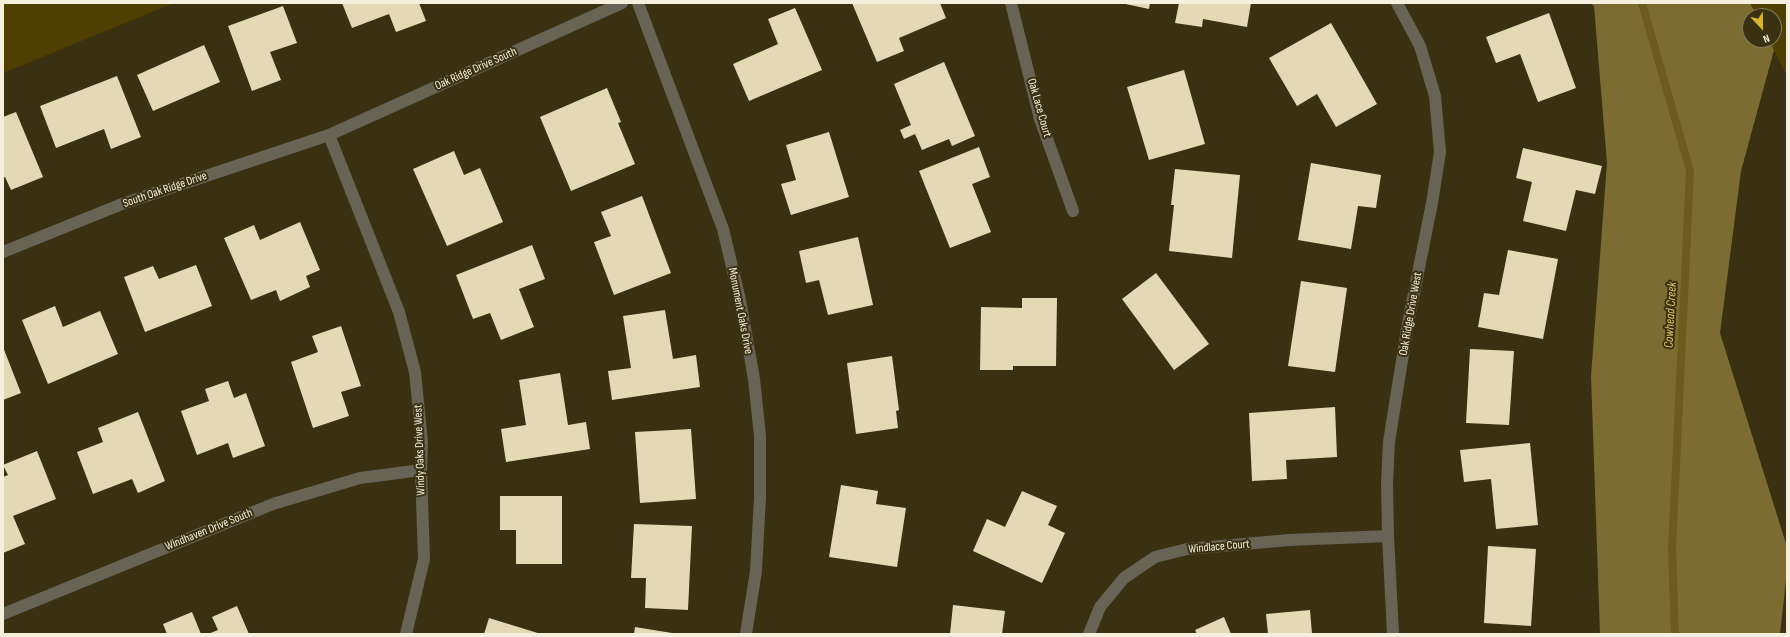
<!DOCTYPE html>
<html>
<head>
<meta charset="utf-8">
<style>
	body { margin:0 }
	#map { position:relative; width:1790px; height:637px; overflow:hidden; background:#3a3112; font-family:"Sofia Sans Condensed",sans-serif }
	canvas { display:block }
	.frame { position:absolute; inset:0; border:4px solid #f5efdd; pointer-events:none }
	.north { position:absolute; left:1742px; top:8px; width:40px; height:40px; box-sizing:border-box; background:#3a3112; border:1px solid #857d63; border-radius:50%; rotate:158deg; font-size:11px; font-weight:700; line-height:16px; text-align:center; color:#f5efdd }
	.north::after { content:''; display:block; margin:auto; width:14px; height:18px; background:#d7b434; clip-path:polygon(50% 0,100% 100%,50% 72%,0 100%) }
</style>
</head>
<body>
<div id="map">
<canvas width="1790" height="637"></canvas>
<div class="frame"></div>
<div class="north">N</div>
</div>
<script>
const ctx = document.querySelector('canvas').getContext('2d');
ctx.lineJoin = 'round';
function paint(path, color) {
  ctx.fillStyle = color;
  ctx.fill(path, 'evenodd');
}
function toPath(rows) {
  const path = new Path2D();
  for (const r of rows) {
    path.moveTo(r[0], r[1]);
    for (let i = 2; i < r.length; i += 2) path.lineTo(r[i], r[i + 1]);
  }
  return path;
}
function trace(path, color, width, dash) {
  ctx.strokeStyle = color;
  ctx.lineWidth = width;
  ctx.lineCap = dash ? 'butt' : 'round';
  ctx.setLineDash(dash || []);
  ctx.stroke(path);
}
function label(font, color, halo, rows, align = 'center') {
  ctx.font = font + ' "Sofia Sans Condensed",sans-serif';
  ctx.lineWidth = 4;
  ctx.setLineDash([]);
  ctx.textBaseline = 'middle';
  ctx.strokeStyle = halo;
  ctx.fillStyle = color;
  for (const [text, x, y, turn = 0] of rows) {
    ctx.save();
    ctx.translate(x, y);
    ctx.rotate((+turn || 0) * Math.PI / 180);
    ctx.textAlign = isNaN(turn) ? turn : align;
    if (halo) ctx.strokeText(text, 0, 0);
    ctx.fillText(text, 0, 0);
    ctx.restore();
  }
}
paint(toPath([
	[3,3,174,3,3,73],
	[1750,3,1787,3,1787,76,1769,40,1774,40,1774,16,1757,16]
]), '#4f3f00');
paint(toPath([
	[1591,3,1750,3,1757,16,1750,16,1750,40,1769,40,1774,50,1741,171,1720,333,1787,547,1787,571,1780,634,1600,634,1591,376,1607,163,1594,6]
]), '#7d6c31');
trace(toPath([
	[1642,3,1690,171,1672,549,1675,634]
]), '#6c5a1e', 8);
paint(toPath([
	[342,3,419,3,426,21,396,32,389,14,352,28],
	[852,3,940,3,946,18,899,38,904,51,877,62],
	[1121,3,1150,3,1149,9],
	[1179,3,1251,3,1247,27,1203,19,1202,27,1175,23],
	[283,6,297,43,270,52,281,80,252,91,228,26],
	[795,8,822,70,749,101,733,64,778,44,768,19],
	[1549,13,1576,88,1538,102,1520,54,1496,63,1486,37],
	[1331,23,1377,104,1336,127,1317,94,1297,106,1269,58],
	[204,45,220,82,153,111,137,75],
	[944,62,975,136,952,146,949,139,922,150,915,134,904,139,900,130,911,125,894,84],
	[1184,70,1205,144,1149,160,1127,87],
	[117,76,141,137,111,149,104,129,56,148,40,106],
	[607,88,621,122,618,123,635,164,571,191,540,117],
	[16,112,43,177,11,190,5,177,3,178,3,117],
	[829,132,849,197,791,215,781,184,796,180,786,145],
	[979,147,990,177,972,184,991,232,950,248,919,171],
	[1523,148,1602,166,1595,194,1576,190,1566,231,1523,221,1532,182,1516,178],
	[454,151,464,175,480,168,503,222,447,246,413,169],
	[1311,163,1381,175,1376,208,1358,206,1351,249,1298,240],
	[1175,169,1240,175,1232,258,1169,251,1174,205,1171,205],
	[642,196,671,273,614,295,594,242,611,236,601,212],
	[300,222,320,270,306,276,310,287,280,301,276,290,251,300,224,238,254,225,260,240],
	[858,237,873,305,828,315,819,280,806,283,799,251],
	[532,245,545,279,519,289,534,327,501,340,490,313,473,319,456,275],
	[1508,250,1558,259,1543,339,1478,327,1484,293,1499,295],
	[196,265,212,306,145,332,124,277,153,266,159,279],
	[1156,273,1209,344,1174,370,1122,299],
	[1301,281,1347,288,1335,372,1288,366],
	[1022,298,1057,298,1056,366,1013,366,1013,370,980,370,981,307,1022,308],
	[55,306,63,327,100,311,118,354,48,384,22,320],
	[665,310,673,359,696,355,700,387,612,400,608,371,631,368,623,316],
	[341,326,361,386,341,392,349,416,313,428,291,362,318,352,312,336],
	[3,347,21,393,3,400],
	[1470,349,1514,351,1509,425,1466,423],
	[892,356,899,410,896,411,898,428,856,434,847,363],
	[560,373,568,425,586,422,590,449,506,462,501,429,526,425,519,380],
	[228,381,234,398,246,393,265,446,233,458,228,443,197,455,181,411,209,401,205,389],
	[1335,407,1337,457,1286,460,1287,479,1252,481,1249,413],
	[138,412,165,481,138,493,132,479,93,494,77,452,103,442,98,428],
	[691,429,696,499,640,503,635,432],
	[1530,443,1538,525,1496,529,1491,479,1464,482,1460,450],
	[37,451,56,499,13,516,25,544,3,553,3,477,8,475,3,465],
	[841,485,878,491,876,504,906,508,897,567,829,557],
	[1022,491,1057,506,1048,525,1065,533,1042,583,973,551,987,519,1005,527],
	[500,496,562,496,562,564,516,564,516,530,500,530],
	[634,524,692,526,688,610,645,608,646,578,631,578],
	[1488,546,1536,549,1531,626,1484,623],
	[953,605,1005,611,1002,634,950,634],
	[237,606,249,634,208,634,218,630,212,617],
	[1310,610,1312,634,1268,634,1266,614],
	[192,612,201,634,167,634,163,624],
	[1224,617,1231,634,1197,634,1195,630],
	[489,618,541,634,484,634],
	[635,627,672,633,672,634,634,634]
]), '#e4d9b5');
trace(toPath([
	[638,3,723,229,740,300,754,379,760,436,760,497,756,571,746,634],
	[1011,3,1040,119,1073,211],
	[329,135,399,312,415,372,422,442,421,470,424,559,406,634],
	[3,252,122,204,329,135,622,3],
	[3,614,273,504,360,478,421,470],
	[1089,634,1100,607,1124,578,1155,557,1187,549,1289,540,1388,536],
	[1393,634,1388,536,1387,484,1389,442,1408,323,1432,203,1440,152,1435,96,1420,46,1397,3]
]), '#676355', 12);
label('12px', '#f5efdd', '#3a3112', [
	["Oak Ridge Drive South",476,69,-24],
	["Oak Lace Court",1039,108,74],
	["South Oak Ridge Drive",165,190,-19],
	["Monument Oaks Drive",740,311,79],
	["Oak Ridge Drive West",1411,314,-80],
	["Windy Oaks Drive West",420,450,-92],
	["Windhaven Drive South",209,530,-22],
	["Windlace Court",1219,547,-5]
]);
label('italic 13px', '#e1c66f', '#3a3112', [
	["Cowhead Creek",1671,315,-87]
]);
</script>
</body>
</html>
